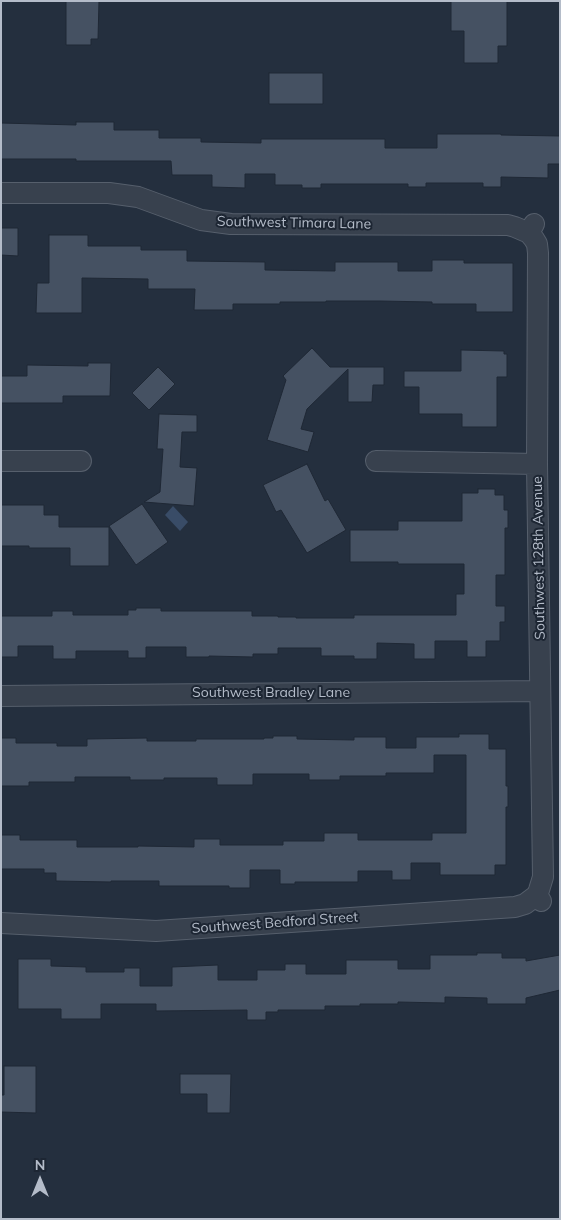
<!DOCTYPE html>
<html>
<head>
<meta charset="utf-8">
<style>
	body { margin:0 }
	#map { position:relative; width:561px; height:1220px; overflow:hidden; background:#242f3e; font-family:Mulish,sans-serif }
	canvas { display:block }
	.frame { position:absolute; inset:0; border:2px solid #b4bcc9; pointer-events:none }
	.north { position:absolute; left:15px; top:1155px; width:50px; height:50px; -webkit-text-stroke:4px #1d2633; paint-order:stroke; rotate:0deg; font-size:14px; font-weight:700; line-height:20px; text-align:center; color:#b4bcc9 }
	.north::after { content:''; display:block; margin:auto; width:18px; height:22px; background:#b4bcc9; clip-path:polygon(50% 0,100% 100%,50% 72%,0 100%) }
</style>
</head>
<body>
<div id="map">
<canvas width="561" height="1220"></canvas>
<div class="frame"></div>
<div class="north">N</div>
</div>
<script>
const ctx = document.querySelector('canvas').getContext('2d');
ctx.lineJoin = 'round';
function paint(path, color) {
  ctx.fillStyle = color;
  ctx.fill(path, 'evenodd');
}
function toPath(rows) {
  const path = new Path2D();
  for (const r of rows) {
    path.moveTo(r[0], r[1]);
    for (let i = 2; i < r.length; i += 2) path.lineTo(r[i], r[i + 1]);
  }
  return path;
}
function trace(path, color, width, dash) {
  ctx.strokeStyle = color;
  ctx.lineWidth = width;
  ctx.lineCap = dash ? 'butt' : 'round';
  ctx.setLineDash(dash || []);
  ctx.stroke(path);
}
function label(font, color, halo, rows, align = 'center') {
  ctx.font = font + ' Mulish,sans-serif';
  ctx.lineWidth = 4;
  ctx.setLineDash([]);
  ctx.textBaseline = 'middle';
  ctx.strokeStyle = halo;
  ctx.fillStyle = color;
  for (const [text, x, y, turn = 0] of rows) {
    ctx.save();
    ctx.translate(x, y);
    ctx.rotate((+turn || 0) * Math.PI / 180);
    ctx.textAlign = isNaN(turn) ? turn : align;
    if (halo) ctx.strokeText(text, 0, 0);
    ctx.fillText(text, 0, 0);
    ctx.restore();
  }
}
paint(toPath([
	[173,506,188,522,180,531,165,515]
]), '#394c67');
const building = toPath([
	[66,1,99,1,98,39,91,39,91,45,66,45,66,1],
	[451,1,507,1,507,46,498,46,498,63,464,63,464,31,451,31,451,1],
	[269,73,323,73,323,104,269,104,269,73],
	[76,122,114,122,114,130,159,130,159,138,201,138,201,142,261,143,261,139,385,139,385,148,437,148,437,134,501,134,501,135,560,136,560,164,548,164,548,178,501,177,501,187,483,187,483,183,426,183,426,187,408,187,408,184,321,184,321,188,302,188,302,185,275,185,275,174,245,174,245,188,212,187,212,175,172,175,171,161,76,161,76,159,1,159,1,123,76,125,76,122],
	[1,228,18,228,18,256,1,255,1,228],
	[49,235,88,235,88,246,141,246,141,250,187,250,187,261,265,262,265,270,335,271,335,262,398,262,398,271,432,271,432,260,464,260,464,263,513,263,513,312,476,312,476,304,432,304,432,302,380,301,326,301,326,302,280,302,280,304,233,304,233,310,194,310,195,289,148,289,148,279,82,278,82,313,36,313,37,283,49,283,49,235],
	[312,348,330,367,384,367,384,385,373,385,372,402,348,402,348,369,307,409,301,429,314,432,308,452,267,440,286,380,283,376,312,348],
	[461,350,504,351,504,354,507,354,507,377,497,377,497,427,462,427,462,414,419,414,419,387,404,387,404,371,461,371,461,350],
	[88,363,111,363,110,396,63,396,63,403,1,403,1,376,27,376,27,365,88,366,88,363],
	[158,367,175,384,149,410,132,393,158,367],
	[159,414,197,415,197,432,182,432,180,467,197,468,194,506,144,502,160,492,163,449,157,449,159,414],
	[307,464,325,501,328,499,346,530,307,553,281,510,276,512,263,485,307,464],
	[478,489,495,489,495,495,504,495,504,510,508,510,508,528,505,528,505,575,496,575,496,606,505,606,505,622,500,622,500,641,486,641,486,657,467,657,467,641,435,641,435,659,414,659,414,644,377,643,377,659,354,659,354,656,321,656,321,648,278,648,278,654,253,654,253,657,209,656,209,657,186,657,186,647,146,647,146,658,128,658,128,651,76,651,76,659,53,659,53,646,18,646,18,657,1,657,1,616,52,616,52,611,73,611,73,615,128,615,128,610,136,610,136,608,161,608,161,611,252,611,252,616,278,616,278,617,296,617,296,618,354,618,354,615,456,615,456,594,464,594,464,564,398,564,398,562,350,562,350,530,398,530,398,521,462,521,462,493,478,493,478,489],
	[142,504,168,542,136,565,109,526,142,504],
	[1,505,44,505,44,515,59,515,59,527,109,527,109,566,70,566,70,548,29,548,29,546,1,546,1,505],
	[459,734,489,734,489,749,506,749,506,786,508,786,508,807,506,807,506,865,495,865,495,875,440,875,440,863,411,863,411,880,392,880,392,871,358,871,358,882,295,882,295,884,280,884,280,870,250,870,250,888,229,888,229,886,159,886,159,881,111,881,111,882,56,881,56,873,44,873,44,869,1,869,1,835,20,835,20,840,77,840,77,847,138,847,138,846,194,847,194,839,220,839,220,845,283,845,283,841,324,841,324,833,358,833,358,840,432,840,432,833,466,833,466,755,434,755,434,773,386,773,386,776,340,776,340,780,309,780,309,774,253,774,253,785,217,785,217,778,164,778,164,780,130,780,130,777,75,777,75,782,29,782,29,786,1,786,1,738,16,738,16,743,57,743,57,746,87,746,87,739,147,738,147,741,196,741,196,739,264,739,264,738,273,738,273,736,297,736,297,739,354,740,354,737,386,737,386,748,416,748,416,737,459,737,459,734],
	[477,953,502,953,502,958,526,958,526,961,560,955,560,990,526,998,526,1004,487,1004,487,998,445,997,445,1003,398,1002,398,1004,360,1004,360,1006,325,1006,325,1010,278,1010,278,1012,266,1012,266,1020,247,1020,247,1010,156,1011,156,1004,101,1004,101,1019,61,1019,61,1009,18,1009,18,959,51,959,51,966,86,967,86,972,124,972,124,968,140,968,140,986,172,986,172,967,218,965,218,980,257,980,257,970,285,970,285,964,306,964,306,974,346,974,346,960,398,960,398,969,430,969,430,955,477,955,477,953],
	[4,1066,36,1066,36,1113,1,1112,1,1095,4,1095,4,1066],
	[180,1074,231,1074,230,1113,207,1113,207,1094,180,1094,180,1074]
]);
paint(building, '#455162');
trace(building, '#1f2835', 1);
const minor = toPath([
	[1,193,109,193,138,197,201,220,231,224,508,225,515,227,529,233],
	[534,224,529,233,534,239,537,244,538,253,537,464,543,877,539,890,537,895],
	[1,461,81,461],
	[376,461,537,464],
	[1,696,540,691],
	[1,923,156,931,515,907,525,904,537,895,541,901]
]);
trace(minor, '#565f6c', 22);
trace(minor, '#38414e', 20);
label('14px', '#b4bcc9', '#1d2633', [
	["Southwest Timara Lane",294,223,1],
	["Southwest 128th Avenue",539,558,-91],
	["Southwest Bradley Lane",271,693],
	["Southwest Bedford Street",275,923,-4]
]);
</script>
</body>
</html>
